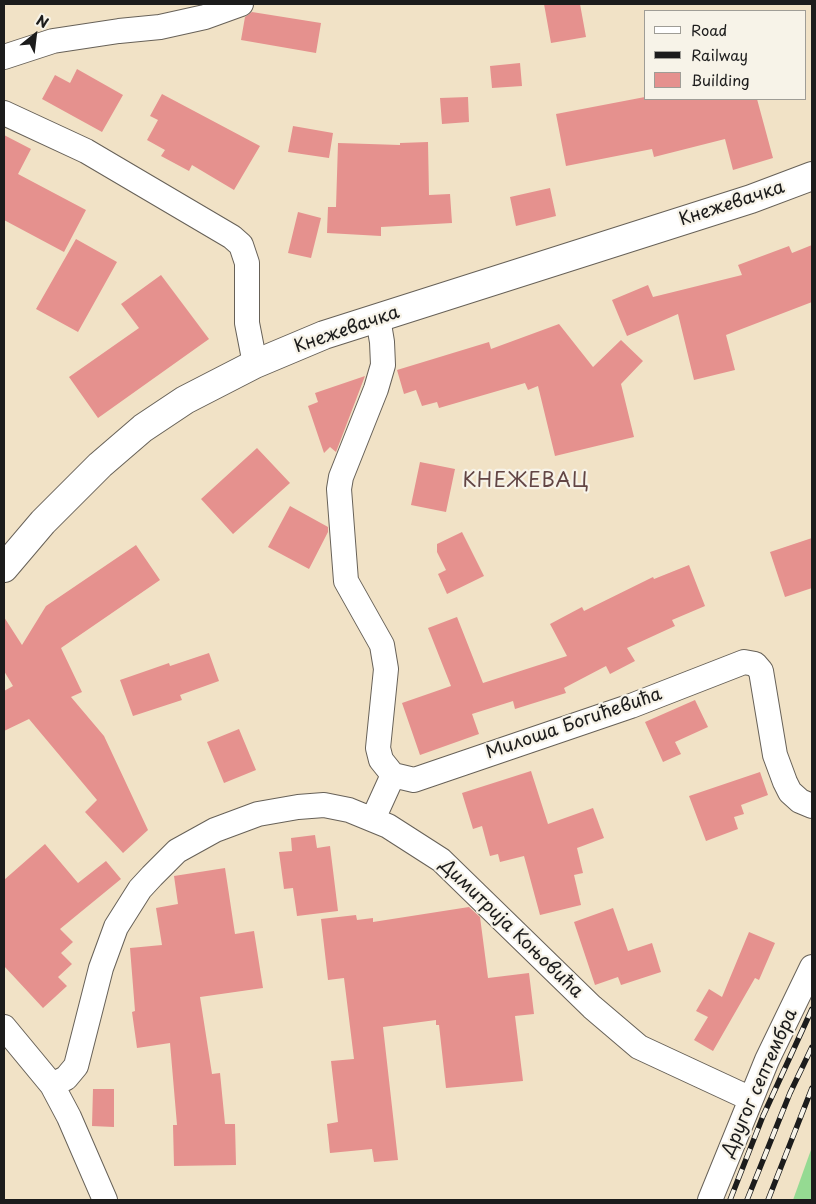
<!DOCTYPE html>
<html>
<head>
<meta charset="utf-8">
<style>
	body { margin:0 }
	#map { position:relative; width:816px; height:1204px; overflow:hidden; background:#f1e2c6; font-family:"Playpen Sans",sans-serif }
	canvas { display:block }
	.frame { position:absolute; inset:0; border:5px solid #1c1c1c; pointer-events:none }
	.legend { position:absolute; left:644px; top:10px; width:162px; height:90px; box-sizing:border-box; background:#f7f3e8; border:1px solid #9f9d96; margin:0; padding:6px 9px; list-style:none; font-size:15px; color:#1c1c1c }
	.legend li { display:flex; align-items:center; gap:10px; height:25px }
	.legend b { width:25px; border:1px solid #9f9d96 }
	.north { position:absolute; left:10px; top:10px; width:50px; height:50px; -webkit-text-stroke:4px #f7f3e8; paint-order:stroke; rotate:29deg; font-size:14px; font-weight:700; line-height:20px; text-align:center; color:#1c1c1c }
	.north::after { content:''; display:block; margin:auto; width:18px; height:22px; background:#1c1c1c; clip-path:polygon(50% 0,100% 100%,50% 72%,0 100%) }
</style>
</head>
<body>
<div id="map">
<canvas width="816" height="1204"></canvas>
<div class="frame"></div>
<ul class="legend">
<li><b style="height:6px;background:#fff"></b>Road</li>
<li><b style="height:6px;background:#1c1c1c"></b>Railway</li>
<li><b style="height:14px;background:#e5918e"></b>Building</li>
</ul>
<div class="north">N</div>
</div>
<script>
const ctx = document.querySelector('canvas').getContext('2d');
ctx.lineJoin = 'round';
function paint(path, color) {
  ctx.fillStyle = color;
  ctx.fill(path, 'evenodd');
}
function toPath(rows) {
  const path = new Path2D();
  for (const r of rows) {
    path.moveTo(r[0], r[1]);
    for (let i = 2; i < r.length; i += 2) path.lineTo(r[i], r[i + 1]);
  }
  return path;
}
function trace(path, color, width, dash) {
  ctx.strokeStyle = color;
  ctx.lineWidth = width;
  ctx.lineCap = dash ? 'butt' : 'round';
  ctx.setLineDash(dash || []);
  ctx.stroke(path);
}
function label(font, color, halo, rows, align = 'center') {
  ctx.font = font + ' "Playpen Sans",sans-serif';
  ctx.lineWidth = 4.5;
  ctx.setLineDash([]);
  ctx.textBaseline = 'middle';
  ctx.strokeStyle = halo;
  ctx.fillStyle = color;
  for (const [text, x, y, turn = 0] of rows) {
    ctx.save();
    ctx.translate(x, y);
    ctx.rotate((+turn || 0) * Math.PI / 180);
    ctx.textAlign = isNaN(turn) ? turn : align;
    if (halo) ctx.strokeText(text, 0, 0);
    ctx.fillText(text, 0, 0);
    ctx.restore();
  }
}
paint(toPath([
	[812,1147,812,1200,793,1200]
]), '#95da92');
paint(toPath([
	[544,4,580,4,586,37,551,43],
	[252,12,321,23,316,53,241,40,245,17],
	[520,63,522,86,492,88,490,66],
	[77,69,123,95,102,132,42,99,55,75,70,83],
	[162,94,260,146,234,190,192,165,189,171,161,156,165,150,147,140,158,120,150,116],
	[468,97,469,122,442,124,440,98],
	[645,97,645,99,757,99,773,158,733,170,725,139,654,157,652,149,566,166,556,114],
	[293,126,333,133,329,158,288,152],
	[4,135,31,149,18,174,86,210,64,252,4,220],
	[428,142,429,195,450,194,452,223,381,227,381,236,327,233,328,207,336,207,338,143,400,145,400,143],
	[550,188,556,216,516,226,510,197],
	[298,212,321,218,311,258,288,253],
	[76,239,117,262,78,332,36,309],
	[812,245,812,302,726,335,735,370,694,380,678,314,627,336,612,300,648,285,653,297,742,275,738,265,789,246,792,253],
	[161,275,209,339,98,418,69,377,139,328,121,304],
	[559,324,593,367,621,340,643,361,621,384,634,437,555,456,538,386,528,390,525,383,439,408,437,402,422,406,416,390,404,394,397,370,489,342,491,349],
	[365,376,336,452,330,447,324,453,308,406,318,402,315,393],
	[257,448,290,483,233,534,201,499],
	[420,462,455,469,446,512,411,505],
	[290,506,328,527,328,532,309,569,268,547],
	[462,532,484,576,447,594,438,574,446,570,437,552,437,544],
	[812,538,812,588,785,597,770,552],
	[136,545,160,580,61,648,82,692,71,697,104,736,148,830,123,853,85,812,97,800,29,719,4,731,4,691,13,686,4,671,4,617,22,645,46,606],
	[689,565,705,606,672,620,675,626,627,648,635,661,610,674,606,666,564,688,566,693,515,709,513,701,472,714,479,734,420,755,402,703,451,686,428,628,457,617,483,683,567,656,550,624,582,607,584,611,653,577,654,579],
	[209,653,219,681,180,695,182,700,133,716,120,680,169,663,170,666],
	[695,700,708,727,675,742,681,754,663,762,645,722],
	[239,729,256,770,224,783,207,742],
	[531,771,548,824,593,808,604,838,577,848,583,873,574,875,581,905,540,915,524,856,500,862,498,854,490,856,482,826,473,829,462,793],
	[760,772,768,795,741,805,744,814,734,817,738,829,706,841,689,796],
	[315,835,317,848,330,846,338,911,297,916,293,888,284,889,279,852,292,851,291,838],
	[45,844,78,883,106,861,121,879,60,929,73,942,61,953,72,964,58,977,67,986,43,1008,4,966,4,880],
	[225,868,235,934,254,931,263,988,200,997,212,1074,220,1073,225,1124,235,1124,236,1165,174,1166,173,1125,177,1125,170,1043,137,1048,132,1012,135,1011,130,948,162,945,156,908,178,904,174,876],
	[469,907,480,917,488,978,529,973,534,1014,515,1016,523,1081,446,1088,439,1025,436,1025,436,1020,383,1027,398,1160,374,1162,372,1149,330,1153,327,1124,338,1122,331,1061,354,1059,344,978,328,980,321,919,356,915,357,920,373,918,373,922],
	[613,908,628,951,652,943,661,972,621,985,618,977,595,985,574,922],
	[749,932,775,943,759,980,755,978,713,1051,694,1040,708,1017,696,1011,709,989,722,997],
	[93,1089,114,1089,114,1127,92,1126]
]), '#e5918e');
const street = toPath([
	[4,57,53,41,119,31,160,27,205,17,241,4],
	[4,113,86,151,232,237,241,245,247,263,247,323,255,364],
	[378,318,382,342,383,365,376,389,341,477,339,489,346,581,382,645,386,669,378,748,381,760,393,775],
	[373,819,393,775,414,780,631,706,744,662,755,664,761,671,775,755,785,782,790,792,800,801,812,806],
	[4,1027,52,1085,69,1117,105,1200],
	[52,1085,66,1078,76,1066,101,968,116,927,140,889,152,876,177,851,215,830,258,814,298,807,324,805,349,810,388,826,441,860,592,1007,639,1047,751,1099],
	[710,1200,767,1060,812,967]
]);
const secondary = toPath([
	[4,568,43,522,100,465,143,428,185,400,255,364,324,335,751,199,812,176]
]);
trace(street, '#676158', 26);
trace(secondary, '#676158', 30);
trace(street, '#fff', 24);
trace(secondary, '#fff', 28);
const rail = toPath([
	[730,1200,763,1116,812,1009],
	[747,1200,790,1093,812,1047],
	[768,1200,812,1088]
]);
trace(rail, '#1c1c1c', 5.5);
trace(rail, '#f7f3e8', 4, [11]);
label('18px', '#1c1c1c', '#f7f3e8', [
	["Кнежевачка",732,204,-18],
	["Кнежевачка",347,330,-19],
	["Милоша Богићевића",574,724,-19],
	["Димитрија Коњовића",511,929,44],
	["Другог септембра",760,1083,-66]
]);
ctx.letterSpacing = '1px';
label('20px', '#624544', '#f7f3e8', [
	["КНЕЖЕВАЦ",526,481]
]);
ctx.letterSpacing = '0px';
</script>
</body>
</html>
